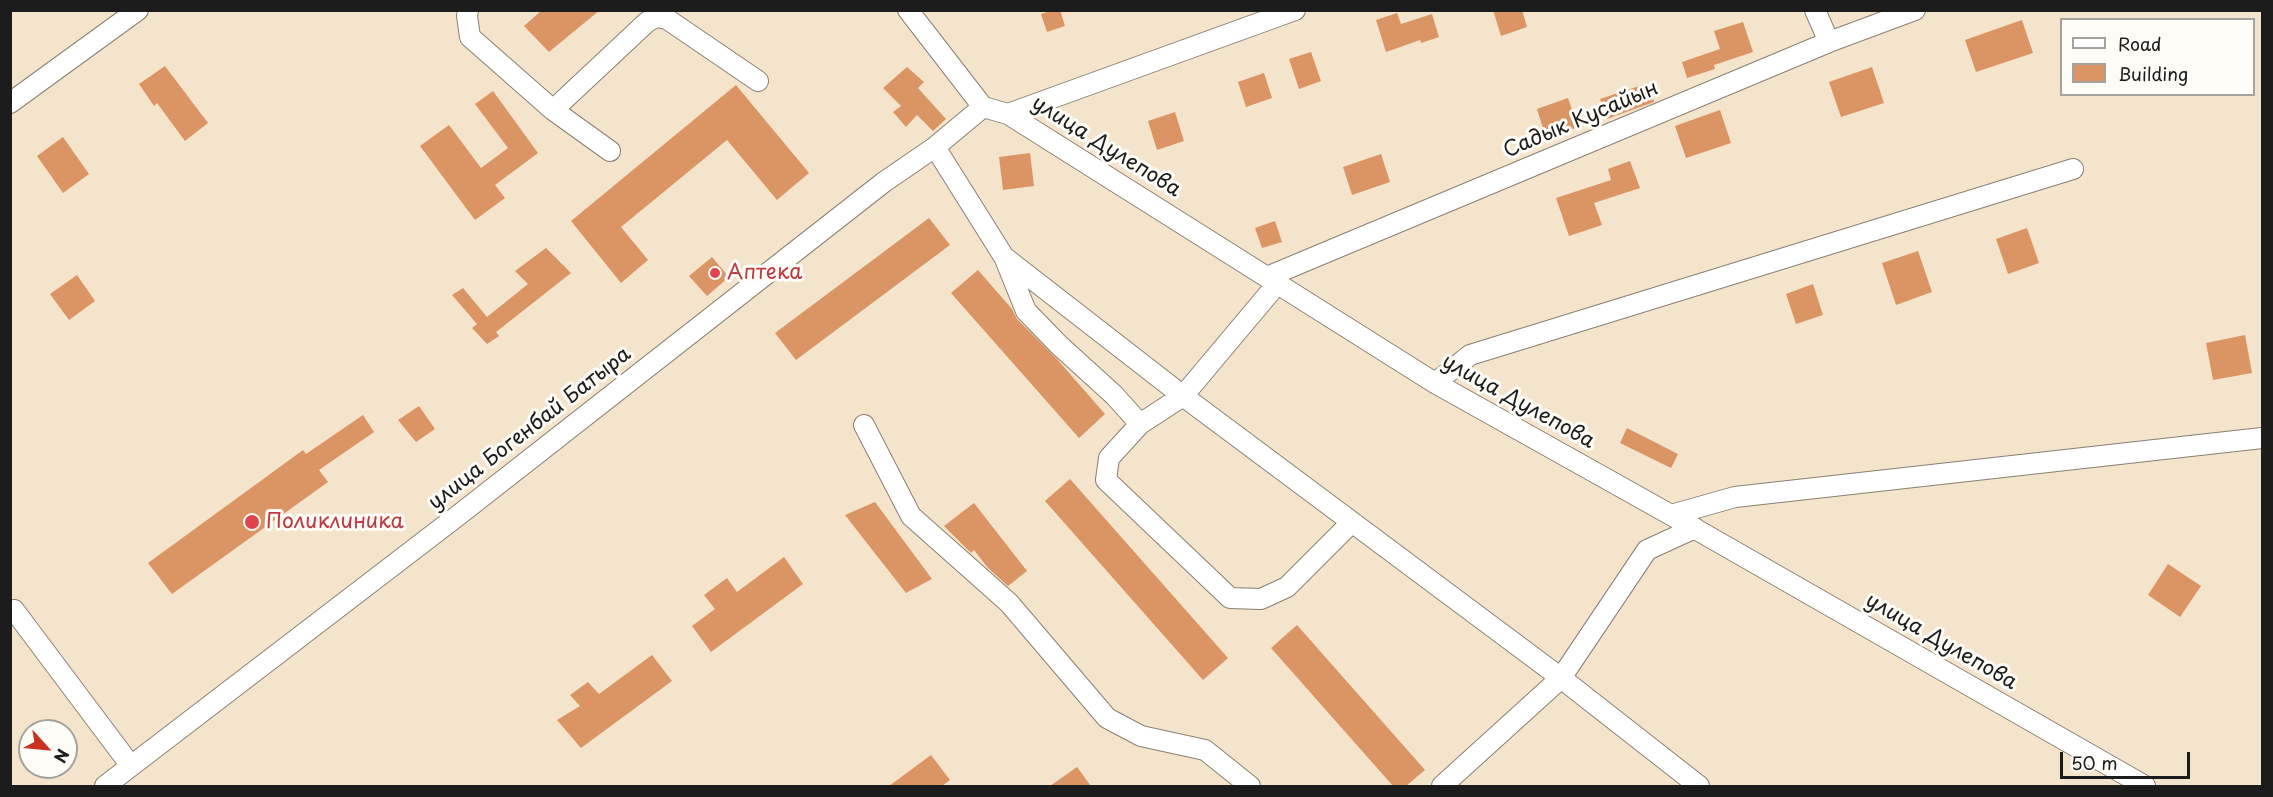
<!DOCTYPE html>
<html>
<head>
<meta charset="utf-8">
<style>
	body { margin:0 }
	#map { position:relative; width:2273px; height:797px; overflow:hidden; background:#f4e4cb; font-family:"Playpen Sans",sans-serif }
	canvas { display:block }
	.frame { position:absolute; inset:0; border:12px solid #1c1c1c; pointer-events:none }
	.legend { position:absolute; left:2060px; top:18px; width:195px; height:78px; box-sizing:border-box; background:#fdfcf7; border:2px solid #a3a29f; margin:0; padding:8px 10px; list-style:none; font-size:18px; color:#1c1c1c }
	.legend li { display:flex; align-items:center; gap:12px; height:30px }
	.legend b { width:30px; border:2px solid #a3a29f }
	.north { position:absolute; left:18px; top:719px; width:60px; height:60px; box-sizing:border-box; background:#fdfcf7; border:2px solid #a3a29f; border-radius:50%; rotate:117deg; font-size:16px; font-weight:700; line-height:24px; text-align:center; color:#1c1c1c }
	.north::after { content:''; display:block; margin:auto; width:21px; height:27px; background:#c8321e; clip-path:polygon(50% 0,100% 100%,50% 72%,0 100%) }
	.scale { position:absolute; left:2060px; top:752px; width:130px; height:27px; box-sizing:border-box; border:3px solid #1c1c1c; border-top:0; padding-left:8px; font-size:18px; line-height:21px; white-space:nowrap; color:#1c1c1c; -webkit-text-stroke:4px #fdfcf7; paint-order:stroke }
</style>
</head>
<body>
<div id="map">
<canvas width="2273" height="797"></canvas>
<div class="frame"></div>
<ul class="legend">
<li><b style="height:8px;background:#fff"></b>Road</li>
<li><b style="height:16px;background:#db9464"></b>Building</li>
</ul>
<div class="north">N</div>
<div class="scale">50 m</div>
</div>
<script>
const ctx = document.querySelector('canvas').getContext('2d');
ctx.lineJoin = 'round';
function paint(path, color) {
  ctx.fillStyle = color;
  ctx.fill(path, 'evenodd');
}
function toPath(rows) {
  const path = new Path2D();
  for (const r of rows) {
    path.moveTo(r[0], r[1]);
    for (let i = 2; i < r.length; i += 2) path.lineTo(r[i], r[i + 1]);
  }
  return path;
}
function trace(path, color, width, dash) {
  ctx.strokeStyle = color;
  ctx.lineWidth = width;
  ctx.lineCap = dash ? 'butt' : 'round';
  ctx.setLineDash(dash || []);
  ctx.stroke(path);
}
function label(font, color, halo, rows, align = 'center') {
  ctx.font = font + ' "Playpen Sans",sans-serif';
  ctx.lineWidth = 6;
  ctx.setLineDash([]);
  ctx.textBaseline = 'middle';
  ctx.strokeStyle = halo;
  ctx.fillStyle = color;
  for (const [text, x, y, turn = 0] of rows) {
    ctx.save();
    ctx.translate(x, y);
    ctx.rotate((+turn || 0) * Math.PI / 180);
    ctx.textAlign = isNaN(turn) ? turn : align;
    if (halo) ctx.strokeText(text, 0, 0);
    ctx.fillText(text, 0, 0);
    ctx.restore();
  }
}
paint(toPath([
	[542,10,600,10,549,52,524,26],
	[1053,10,1060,10,1065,26,1047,32,1041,14],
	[1493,10,1522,10,1527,27,1501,36],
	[1397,13,1401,24,1432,14,1439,37,1421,43,1420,40,1386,52,1376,20],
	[2022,20,2033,53,1976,72,1965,40],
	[1743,22,1753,52,1714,65,1715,69,1687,78,1682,62,1720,49,1714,31],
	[1311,52,1321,81,1299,89,1289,59],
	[165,66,208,123,185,141,157,103,154,106,139,84],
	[907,67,924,82,918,88,946,119,933,131,917,115,906,127,893,112,901,106,883,88],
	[1872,67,1884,103,1841,117,1829,82],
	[1264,73,1272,98,1246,107,1238,82],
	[1648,83,1654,102,1607,119,1600,99],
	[736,85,809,173,777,200,727,140,621,227,648,260,621,283,571,221],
	[493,91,538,153,495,185,505,198,475,220,420,146,449,125,481,168,508,148,475,104],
	[1568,98,1578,127,1546,138,1537,109],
	[1720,110,1731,143,1686,158,1675,126],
	[1175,112,1184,141,1157,150,1148,121],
	[63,137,89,174,63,193,37,156],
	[1030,153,1034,186,1003,190,999,157],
	[1381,154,1390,182,1352,195,1343,167],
	[1630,161,1640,188,1594,203,1602,225,1569,236,1556,198,1611,180,1608,169],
	[929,218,950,245,796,360,775,333],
	[1275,221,1282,242,1262,248,1255,228],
	[2027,228,2039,263,2008,274,1996,239],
	[546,248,571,273,496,332,499,336,487,344,472,328,477,324,452,295,463,288,487,317,528,284,515,271],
	[1918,251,1932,292,1896,305,1882,263],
	[712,257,729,277,707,296,689,276],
	[978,270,1012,309,1017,319,1056,358,1105,414,1079,438,951,293],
	[77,275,95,301,69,320,50,294],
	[1813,284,1823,315,1796,324,1786,294],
	[2245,335,2252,373,2213,380,2206,343],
	[419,406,435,429,416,442,398,420],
	[363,415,374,432,319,470,328,482,172,594,148,563,303,450,306,454],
	[1627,428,1678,454,1671,468,1620,443],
	[1070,479,1228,658,1203,680,1045,501],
	[875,502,932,579,906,593,845,515],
	[974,503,1027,571,1008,586,988,568,974,550,971,553,944,526],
	[784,557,803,584,711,652,692,626,715,609,704,595,727,578,737,592],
	[2168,564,2201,586,2180,617,2148,595],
	[1297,625,1425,770,1406,786,1393,786,1271,648],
	[652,655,672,681,581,748,557,720,580,706,570,695,588,682,599,694],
	[931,755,950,780,942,786,889,786],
	[1077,767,1091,786,1050,786]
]), '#db9464');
const minor = toPath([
	[468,10,467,16,470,37,553,110,610,151],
	[908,10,983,107,1008,114,1435,383,1671,515,2145,786],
	[1815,10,1829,42],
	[10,103,138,10],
	[553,110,647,22,656,17,667,19,758,81],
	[1008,114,1295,10],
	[935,147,1004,257,1183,396,1561,678,1699,786],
	[1005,259,1026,311,1059,345,1114,395,1140,424],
	[1267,277,1829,42,1915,10],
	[1277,284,1183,396,1140,424,1109,458,1106,480,1230,598,1261,599,1287,587,1352,522],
	[1435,383,1470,355,2073,169],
	[864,425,911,516,1009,603,1107,718,1141,736,1205,750,1250,786],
	[1671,515,1735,497,2262,438],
	[14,610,131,766],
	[105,786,460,514,884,182,935,147,983,107],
	[1442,786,1561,678,1647,550,1695,528]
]);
trace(minor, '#888074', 22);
trace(minor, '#fff', 20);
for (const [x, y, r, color] of [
	[715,273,6,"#e0444e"],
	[252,522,8,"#e0444e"]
]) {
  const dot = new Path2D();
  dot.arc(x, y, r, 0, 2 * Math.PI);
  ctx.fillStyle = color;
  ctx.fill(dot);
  trace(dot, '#fdfcf7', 2);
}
label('21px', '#1c1c1c', '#fdfcf7', [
	["Садык Кусайын",1581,120,-23],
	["улица Дулепова",1106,147,32],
	["улица Дулепова",1518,402,29],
	["улица Богенбай Батыра",530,429,-38],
	["улица Дулепова",1941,642,30]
]);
label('21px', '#be3a42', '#fdfcf7', [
	["Аптека",727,273],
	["Поликлиника",266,522]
], 'left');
</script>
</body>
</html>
